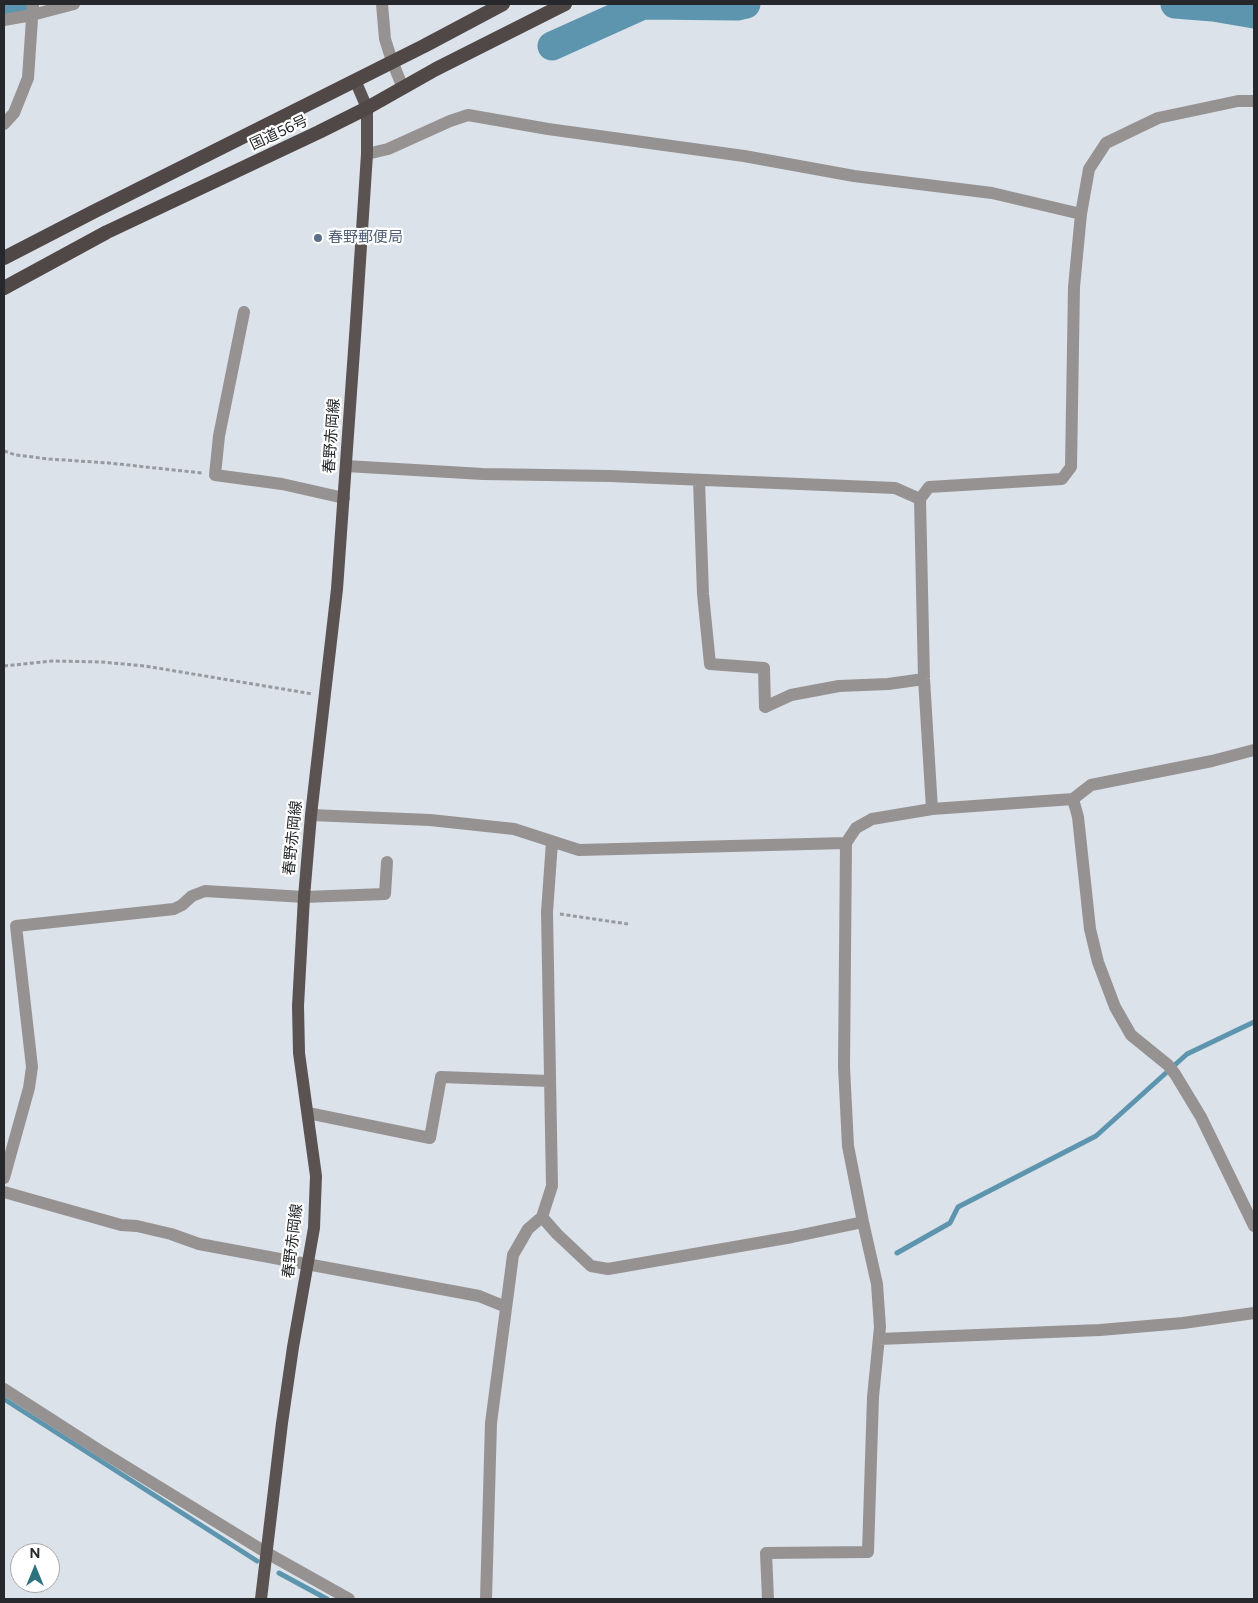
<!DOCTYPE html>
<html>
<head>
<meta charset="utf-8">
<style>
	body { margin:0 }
	#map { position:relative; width:1258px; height:1603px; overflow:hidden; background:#dbe2ea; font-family:Figtree,sans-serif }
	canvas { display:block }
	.frame { position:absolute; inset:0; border:5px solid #26282b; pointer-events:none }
	.north { position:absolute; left:10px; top:1543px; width:50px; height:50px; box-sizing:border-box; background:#fff; border:1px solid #a8a9aa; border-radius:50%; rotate:0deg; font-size:14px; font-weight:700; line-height:20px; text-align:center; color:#26282b }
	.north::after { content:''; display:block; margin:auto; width:18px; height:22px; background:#2c737f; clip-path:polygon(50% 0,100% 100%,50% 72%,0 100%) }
</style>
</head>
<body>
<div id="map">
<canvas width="1258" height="1603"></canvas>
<div class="frame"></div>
<div class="north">N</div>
</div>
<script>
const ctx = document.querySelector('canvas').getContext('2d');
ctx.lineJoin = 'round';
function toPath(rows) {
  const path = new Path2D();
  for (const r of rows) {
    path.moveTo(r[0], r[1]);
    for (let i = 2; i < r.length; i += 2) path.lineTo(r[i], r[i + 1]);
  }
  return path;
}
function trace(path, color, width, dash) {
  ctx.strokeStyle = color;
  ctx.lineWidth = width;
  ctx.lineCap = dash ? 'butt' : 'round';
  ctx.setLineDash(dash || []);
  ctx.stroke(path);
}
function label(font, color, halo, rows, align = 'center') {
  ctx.font = font + ' Figtree,"Noto Sans JP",sans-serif';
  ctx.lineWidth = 4.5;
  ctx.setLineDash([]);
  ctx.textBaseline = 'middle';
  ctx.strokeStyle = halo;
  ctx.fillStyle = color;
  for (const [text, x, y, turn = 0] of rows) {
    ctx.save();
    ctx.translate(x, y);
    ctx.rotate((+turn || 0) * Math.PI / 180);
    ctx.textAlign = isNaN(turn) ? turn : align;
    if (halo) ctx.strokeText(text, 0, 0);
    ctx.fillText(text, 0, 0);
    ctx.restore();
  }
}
trace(toPath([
	[897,1253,950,1223,958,1207,1096,1136,1187,1054,1254,1022],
	[4,1399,257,1561],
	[279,1573,327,1599]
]), '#5e95ae', 5);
trace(toPath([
	[4,9,30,4]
]), '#5e95ae', 18);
trace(toPath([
	[1175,4,1213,7,1254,14],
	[552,46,643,5,737,6,746,4]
]), '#5e95ae', 29);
trace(toPath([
	[4,451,16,455,49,459,109,463,202,473],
	[4,666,52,661,102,662,145,666,313,694],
	[560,914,628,924]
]), '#969ba1', 3, [4, 2.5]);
trace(toPath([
	[382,4,385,39,392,61,403,88],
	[4,20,32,15,74,4],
	[4,124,14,113,28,78,33,4],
	[367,154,388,149,450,121,468,115,548,129,744,156,854,176,992,193,1081,214],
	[244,312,219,436,215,475,282,484,344,498],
	[346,466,483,474,610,476,895,488,920,499],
	[699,481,703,594,710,664,764,668,765,707,791,695,839,686,888,684,924,679],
	[1073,799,1078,817,1090,929,1098,962,1115,1007,1131,1035,1168,1065,1175,1074,1201,1117,1254,1226],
	[932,809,924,679,920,499,929,487,1062,479,1071,467,1074,287,1081,214,1089,169,1106,143,1158,118,1238,101,1254,101],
	[311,815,430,820,514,829,579,850,846,843],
	[308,1113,430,1138,441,1077,549,1081],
	[4,1178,29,1088,32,1067,16,926,174,909,182,905,192,896,205,891,304,897,385,894,387,862],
	[4,1192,121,1225,137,1226,171,1234,199,1244,479,1296,506,1307],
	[542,1217,552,1186,547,912,552,842],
	[879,1339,1100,1330,1183,1323,1254,1313],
	[4,1389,102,1452,267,1553,349,1599],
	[486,1599,491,1423,513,1255,528,1229,542,1217,557,1234,591,1266,608,1269,792,1237,863,1222],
	[768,1599,766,1553,868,1552,873,1397,880,1327,877,1284,863,1222,848,1146,844,1067,846,843,856,828,872,819,932,809,1073,799,1091,785,1212,761,1254,750]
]), '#979292', 12);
trace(toPath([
	[261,1599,282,1423,293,1347,314,1228,316,1176,299,1053,298,1006,304,897,311,815,337,589,356,322,367,154,367,108,355,80]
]), '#5b5252', 12);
trace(toPath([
	[4,258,93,212,424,46,503,4],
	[4,288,107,232,319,132,367,108,436,69,565,4]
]), '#504747', 14);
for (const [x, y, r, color] of [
	[318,238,5,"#5c6f8a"]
]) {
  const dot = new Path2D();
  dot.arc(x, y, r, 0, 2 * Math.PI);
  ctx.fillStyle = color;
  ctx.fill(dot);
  trace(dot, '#fff', 2);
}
label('15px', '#26282b', '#fff', [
	["国道56号",279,133,-25],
	["春野赤岡線",332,436,-86],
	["春野赤岡線",293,838,-84],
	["春野赤岡線",293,1241,-83]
]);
label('15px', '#4e5e75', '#fff', [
	["春野郵便局",328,238]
], 'left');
</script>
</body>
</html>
